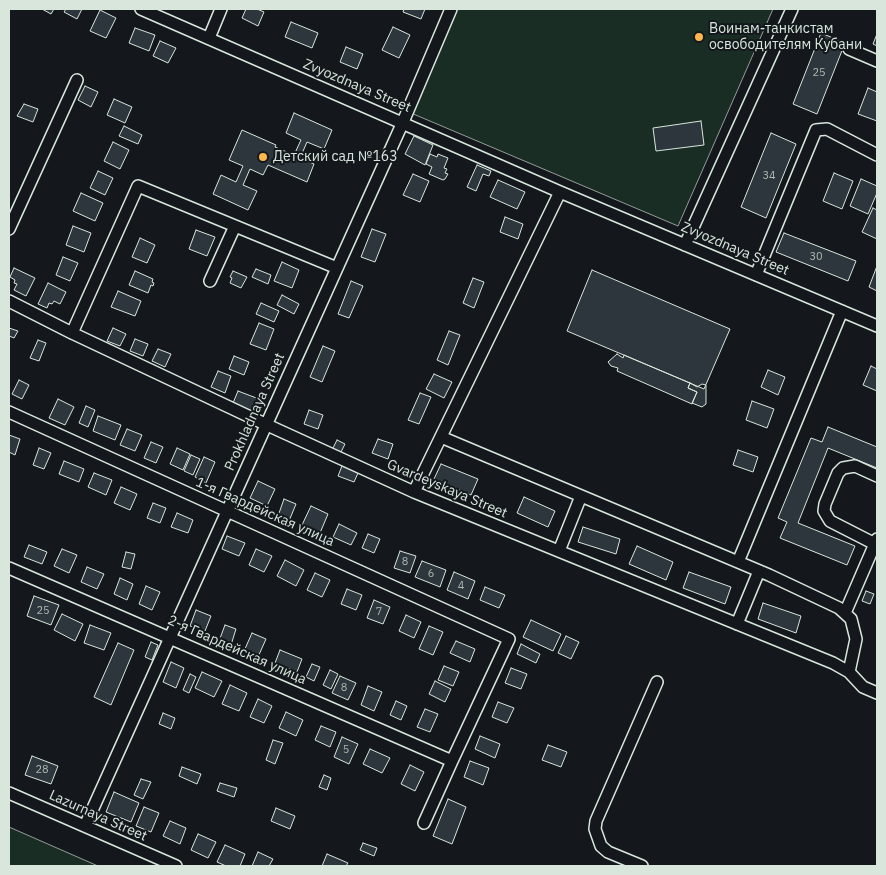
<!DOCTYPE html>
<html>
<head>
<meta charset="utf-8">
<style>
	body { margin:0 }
	#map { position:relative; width:886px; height:875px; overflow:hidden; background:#14181c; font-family:"IBM Plex Sans",sans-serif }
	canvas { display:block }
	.frame { position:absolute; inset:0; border:10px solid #d8e6dc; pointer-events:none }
</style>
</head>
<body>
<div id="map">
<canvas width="886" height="875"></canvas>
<div class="frame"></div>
</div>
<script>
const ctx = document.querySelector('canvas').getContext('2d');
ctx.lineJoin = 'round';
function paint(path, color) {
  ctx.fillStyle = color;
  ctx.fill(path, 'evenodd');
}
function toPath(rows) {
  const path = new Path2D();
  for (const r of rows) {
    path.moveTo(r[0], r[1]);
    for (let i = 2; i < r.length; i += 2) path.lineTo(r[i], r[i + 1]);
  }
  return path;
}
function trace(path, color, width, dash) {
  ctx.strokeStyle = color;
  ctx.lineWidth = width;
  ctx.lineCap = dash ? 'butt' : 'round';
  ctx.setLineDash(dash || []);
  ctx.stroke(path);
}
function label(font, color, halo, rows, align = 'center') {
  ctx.font = font + ' "IBM Plex Sans",sans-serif';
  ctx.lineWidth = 4;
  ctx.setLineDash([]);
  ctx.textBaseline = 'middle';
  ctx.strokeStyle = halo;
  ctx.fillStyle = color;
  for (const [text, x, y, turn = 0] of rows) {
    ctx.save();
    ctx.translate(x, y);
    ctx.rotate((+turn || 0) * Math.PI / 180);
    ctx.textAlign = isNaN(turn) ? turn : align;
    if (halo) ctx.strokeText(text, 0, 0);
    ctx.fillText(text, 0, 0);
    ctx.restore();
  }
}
const green = toPath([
	[457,9,773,9,678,226,411,113,457,9],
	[9,827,98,866,9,866,9,827]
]);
paint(green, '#1a2d24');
trace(green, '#939e99', 1);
const building = toPath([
	[42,9,54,9,51,14,42,9],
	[66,9,82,9,77,19,64,12,66,9],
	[246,9,257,9,264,12,258,26,242,18,246,9],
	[404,9,425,9,421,19,403,12,404,9],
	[100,10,116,18,106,38,90,31,100,10],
	[291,22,318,33,312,48,285,37,291,22],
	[393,27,410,35,399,58,382,50,393,27],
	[135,28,155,35,149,51,129,43,135,28],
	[821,33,845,43,817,114,793,104,821,33],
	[877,34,877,46,873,44,877,34],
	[160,41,176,48,168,63,153,56,160,41],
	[346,47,363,54,357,69,340,62,346,47],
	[85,86,98,92,91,107,78,100,85,86],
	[868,88,877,92,877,121,858,114,868,88],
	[114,99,132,107,125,123,107,115,114,99],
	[24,104,38,109,33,122,17,116,24,104],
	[294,113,332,130,324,149,307,142,300,158,314,164,307,182,268,165,263,175,250,169,243,185,257,191,248,210,213,194,221,175,236,182,243,166,229,160,242,130,276,145,275,147,294,155,301,140,286,133,294,113],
	[701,121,704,145,656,151,653,128,701,121],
	[124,126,142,135,138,144,119,136,124,126],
	[771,133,796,144,766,218,741,207,771,133],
	[414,136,433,145,425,165,405,154,414,136],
	[113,142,129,150,120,169,104,161,113,142],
	[430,154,437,157,438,154,448,158,444,168,447,169,445,173,448,174,445,179,443,180,429,174,432,167,426,164,430,154],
	[477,165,491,171,489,176,483,174,476,191,467,187,477,165],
	[98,171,113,178,105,195,90,188,98,171],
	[834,173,853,181,842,209,823,201,834,173],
	[413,174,429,181,420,202,403,195,413,174],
	[861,179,877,186,877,193,868,214,850,206,861,179],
	[498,180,525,192,517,209,490,197,498,180],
	[81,193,103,203,95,221,73,211,81,193],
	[873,208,877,210,877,239,862,232,873,208],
	[505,217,523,224,518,239,500,232,505,217],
	[73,226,91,233,84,252,66,245,73,226],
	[372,229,386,234,375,262,361,257,372,229],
	[196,230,215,237,207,256,189,249,196,230],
	[784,233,856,261,848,281,776,252,784,233],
	[140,238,155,245,147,263,132,257,140,238],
	[63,257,78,263,70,281,56,275,63,257],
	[282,262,299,270,292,288,274,281,282,262],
	[877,266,877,291,869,287,877,266],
	[14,268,35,278,26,296,14,290,17,284,14,283,15,280,10,277,14,268],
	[256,269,271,275,268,284,252,277,256,269],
	[592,270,730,329,704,389,567,331,592,270],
	[135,271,153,279,152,282,154,283,153,286,151,285,148,293,129,285,135,271],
	[233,271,247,277,241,288,230,283,232,278,230,277,233,271],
	[473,278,484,282,474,308,463,303,473,278],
	[351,281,363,286,349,318,338,314,351,281],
	[48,283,66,292,60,304,54,301,52,304,49,303,47,308,38,304,48,283],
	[118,291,141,301,135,316,111,307,118,291],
	[282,295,299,304,294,314,277,305,282,295],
	[261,303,279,311,274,322,256,314,261,303],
	[259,323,274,329,266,350,250,344,259,323],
	[9,328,18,331,14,338,9,336,9,328],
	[113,328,126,334,120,346,107,341,113,328],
	[449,331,460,335,448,365,437,360,449,331],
	[135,339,148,344,143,356,130,351,135,339],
	[38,340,46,343,39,361,30,358,38,340],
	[323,346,335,351,322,382,310,377,323,346],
	[158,349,171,354,165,367,152,361,158,349],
	[617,354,623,358,624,355,690,383,688,388,697,392,692,404,617,371,618,368,611,366,608,362,617,354],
	[234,356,249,362,244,375,229,369,234,356],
	[871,366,877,369,877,391,863,385,871,366],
	[768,370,785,377,778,395,761,387,768,370],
	[218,371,231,376,225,393,211,387,218,371],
	[434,374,452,382,444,398,426,389,434,374],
	[19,380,29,385,22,399,12,394,19,380],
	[690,383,697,387,702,384,706,385,706,404,702,407,692,403,697,392,688,388,690,383],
	[238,391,259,399,254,412,233,403,238,391],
	[420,393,431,397,419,424,408,420,420,393],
	[58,399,74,407,65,425,49,418,58,399],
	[752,401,774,409,767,428,746,420,752,401],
	[86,406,95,410,88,427,79,423,86,406],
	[309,410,323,415,318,429,304,424,309,410],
	[98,416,121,425,115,440,93,431,98,416],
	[828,427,877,447,877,468,828,448,798,523,855,546,847,565,780,538,787,522,778,518,811,438,822,442,828,427],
	[127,429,142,435,135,451,120,445,127,429],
	[9,435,20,439,15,455,9,452,9,435],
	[378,439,393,444,388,459,372,453,378,439],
	[337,440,345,444,340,454,332,450,337,440],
	[151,442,163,447,156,463,144,458,151,442],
	[39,448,51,453,44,469,33,465,39,448],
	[177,448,190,454,183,470,170,464,177,448],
	[738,450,758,457,753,472,733,465,738,450],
	[191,455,200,459,193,475,184,471,191,455],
	[204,457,215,462,206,483,195,477,204,457],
	[64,461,84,469,79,482,59,474,64,461],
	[441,464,478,479,471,495,434,479,441,464],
	[342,466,358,473,354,482,338,476,342,466],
	[94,473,112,480,106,495,88,487,94,473],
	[258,481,275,489,267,506,250,498,258,481],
	[121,487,137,494,130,510,114,503,121,487],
	[524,497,555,511,548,527,517,513,524,497],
	[284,499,296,504,289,521,278,516,284,499],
	[153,503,166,508,160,523,147,518,153,503],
	[311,506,328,514,320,533,302,525,311,506],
	[177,513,193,520,188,533,171,527,177,513],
	[339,524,357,533,351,545,333,537,339,524],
	[583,527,620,539,616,554,578,542,583,527],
	[368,534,380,539,374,553,362,548,368,534],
	[227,536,245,543,239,556,222,549,227,536],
	[29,545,47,552,42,564,24,557,29,545],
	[637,546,673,562,666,580,629,564,637,546],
	[62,549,77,555,69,573,54,566,62,549],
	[256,549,272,556,264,572,249,565,256,549],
	[400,551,416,556,410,573,394,568,400,551],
	[126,552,135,554,131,569,122,567,126,552],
	[285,560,304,570,296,586,277,576,285,560],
	[422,561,446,570,440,587,415,577,422,561],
	[87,567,104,574,97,589,81,582,87,567],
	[454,572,475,581,468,599,447,590,454,572],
	[689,572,731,587,725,604,683,588,689,572],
	[315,573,330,580,322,597,307,590,315,573],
	[120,578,133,584,127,600,114,594,120,578],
	[146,586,160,592,152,610,139,604,146,586],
	[485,587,505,595,499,608,480,600,485,587],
	[347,589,362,595,356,610,341,604,347,589],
	[866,591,874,594,870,604,862,601,866,591],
	[34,596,59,605,51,625,27,616,34,596],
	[374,600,390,607,383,624,367,618,374,600],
	[763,603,801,616,796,633,758,619,763,603],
	[196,610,211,616,205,631,190,626,196,610],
	[62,614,83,624,75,641,54,630,62,614],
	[406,615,421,622,414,638,399,631,406,615],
	[531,620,561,634,553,651,523,637,531,620],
	[90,625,111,633,104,650,84,643,90,625],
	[225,625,236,629,231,645,219,641,225,625],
	[429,626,443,632,433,655,419,649,429,626],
	[252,633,266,639,258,657,244,651,252,633],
	[566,636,579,642,571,659,558,653,566,636],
	[456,641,475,649,470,662,450,653,456,641],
	[151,642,158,645,152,660,145,657,151,642],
	[118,643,134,650,111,705,94,697,118,643],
	[521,644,540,654,536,663,517,654,521,644],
	[280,650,302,659,297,672,275,663,280,650],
	[171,662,184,668,176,688,163,682,171,662],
	[312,664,320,667,314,681,306,677,312,664],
	[444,666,459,672,453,686,438,680,444,666],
	[511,668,527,674,521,689,505,683,511,668],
	[330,670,338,674,331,689,323,685,330,670],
	[202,672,222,681,214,697,195,688,202,672],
	[190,674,196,677,189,693,183,690,190,674],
	[340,676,356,683,348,700,332,693,340,676],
	[435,681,451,689,445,702,429,694,435,681],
	[230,685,247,693,239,711,222,704,230,685],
	[368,686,382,692,374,711,361,705,368,686],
	[258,699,272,706,264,723,250,717,258,699],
	[396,701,407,706,401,720,390,715,396,701],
	[498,702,514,708,507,723,492,717,498,702],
	[425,709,438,714,430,732,417,727,425,709],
	[286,712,303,720,296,736,279,728,286,712],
	[163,713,175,718,171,729,159,724,163,713],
	[321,726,336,732,330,747,315,740,321,726],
	[480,736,500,744,495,758,475,749,480,736],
	[342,737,358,744,349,764,334,757,342,737],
	[273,740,283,743,275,764,266,760,273,740],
	[548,745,567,752,561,767,542,760,548,745],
	[370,749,390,758,382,773,363,764,370,749],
	[32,756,58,766,51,784,25,775,32,756],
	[470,761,489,768,483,785,464,777,470,761],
	[410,765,424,772,415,791,401,784,410,765],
	[182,767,201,774,197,784,179,776,182,767],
	[324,775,331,778,327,790,319,787,324,775],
	[141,779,151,782,143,799,134,795,141,779],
	[220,783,237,788,234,797,217,791,220,783],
	[114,792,139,803,131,822,106,812,114,792],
	[448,799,466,807,452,844,433,836,448,799],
	[144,807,159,813,151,832,136,826,144,807],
	[276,808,295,816,290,829,271,821,276,808],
	[170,821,186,828,180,844,163,836,170,821],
	[198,834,216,842,208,858,191,850,198,834],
	[363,843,377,848,374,856,360,850,363,843],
	[225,845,245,854,240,866,226,866,217,862,225,845],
	[258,852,273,859,269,866,252,866,258,852],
	[327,854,348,863,346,866,322,866,327,854]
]);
paint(building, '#2c363c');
trace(building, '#d8e6dc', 1);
const minor = toPath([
	[141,9,560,192,877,326],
	[209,38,221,9],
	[849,49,877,61],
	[9,229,77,80],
	[685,245,792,9],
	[756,275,816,130,827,129,877,155],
	[210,281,235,226],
	[9,301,72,333,265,424,414,492,833,663,849,672,863,687,877,693],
	[72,333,138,186,337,268],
	[9,412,509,639,452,761,424,823],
	[441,437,769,575,839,608,851,619,856,639,849,672],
	[414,492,560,192],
	[875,544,830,521,824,511,825,504,838,473,843,468,855,466,877,476],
	[559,551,581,496],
	[738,562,842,311],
	[9,568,452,761],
	[845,613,877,539],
	[737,624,759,571],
	[9,793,176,866],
	[85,826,403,122,451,9],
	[642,866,608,852,601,846,595,829,596,821,657,682]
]);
trace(minor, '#d8e6dc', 14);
trace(minor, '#14181c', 11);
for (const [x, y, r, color] of [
	[699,37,5,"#ffb74d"],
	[263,157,5,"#ffb74d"]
]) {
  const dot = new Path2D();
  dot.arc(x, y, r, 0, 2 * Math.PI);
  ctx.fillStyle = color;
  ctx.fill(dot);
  trace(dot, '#14181c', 2);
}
label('11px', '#adbab4', null, [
	["25",819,73],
	["34",769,176],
	["30",816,257],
	["8",405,562],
	["6",431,574],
	["4",461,586],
	["25",43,611],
	["7",379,612],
	["8",344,688],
	["5",346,750],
	["28",42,770]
]);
label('14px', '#d8e6dc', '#14181c', [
	["Воинам-танкистам",709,29],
	["освободителям Кубани",709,45],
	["Детский cад №163",273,157]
], 'left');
label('14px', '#d8e6dc', '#14181c', [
	["Zvyozdnaya Street",357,86,23],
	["Zvyozdnaya Street",735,249,23],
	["Prokhladnaya Street",255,412,-66],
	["Gvardeyskaya Street",447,489,23],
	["1-я Гвардейская улица",265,512,24],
	["2-я Гвардейская улица",237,650,24],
	["Lazurnaya Street",98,816,24]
]);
</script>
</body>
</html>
